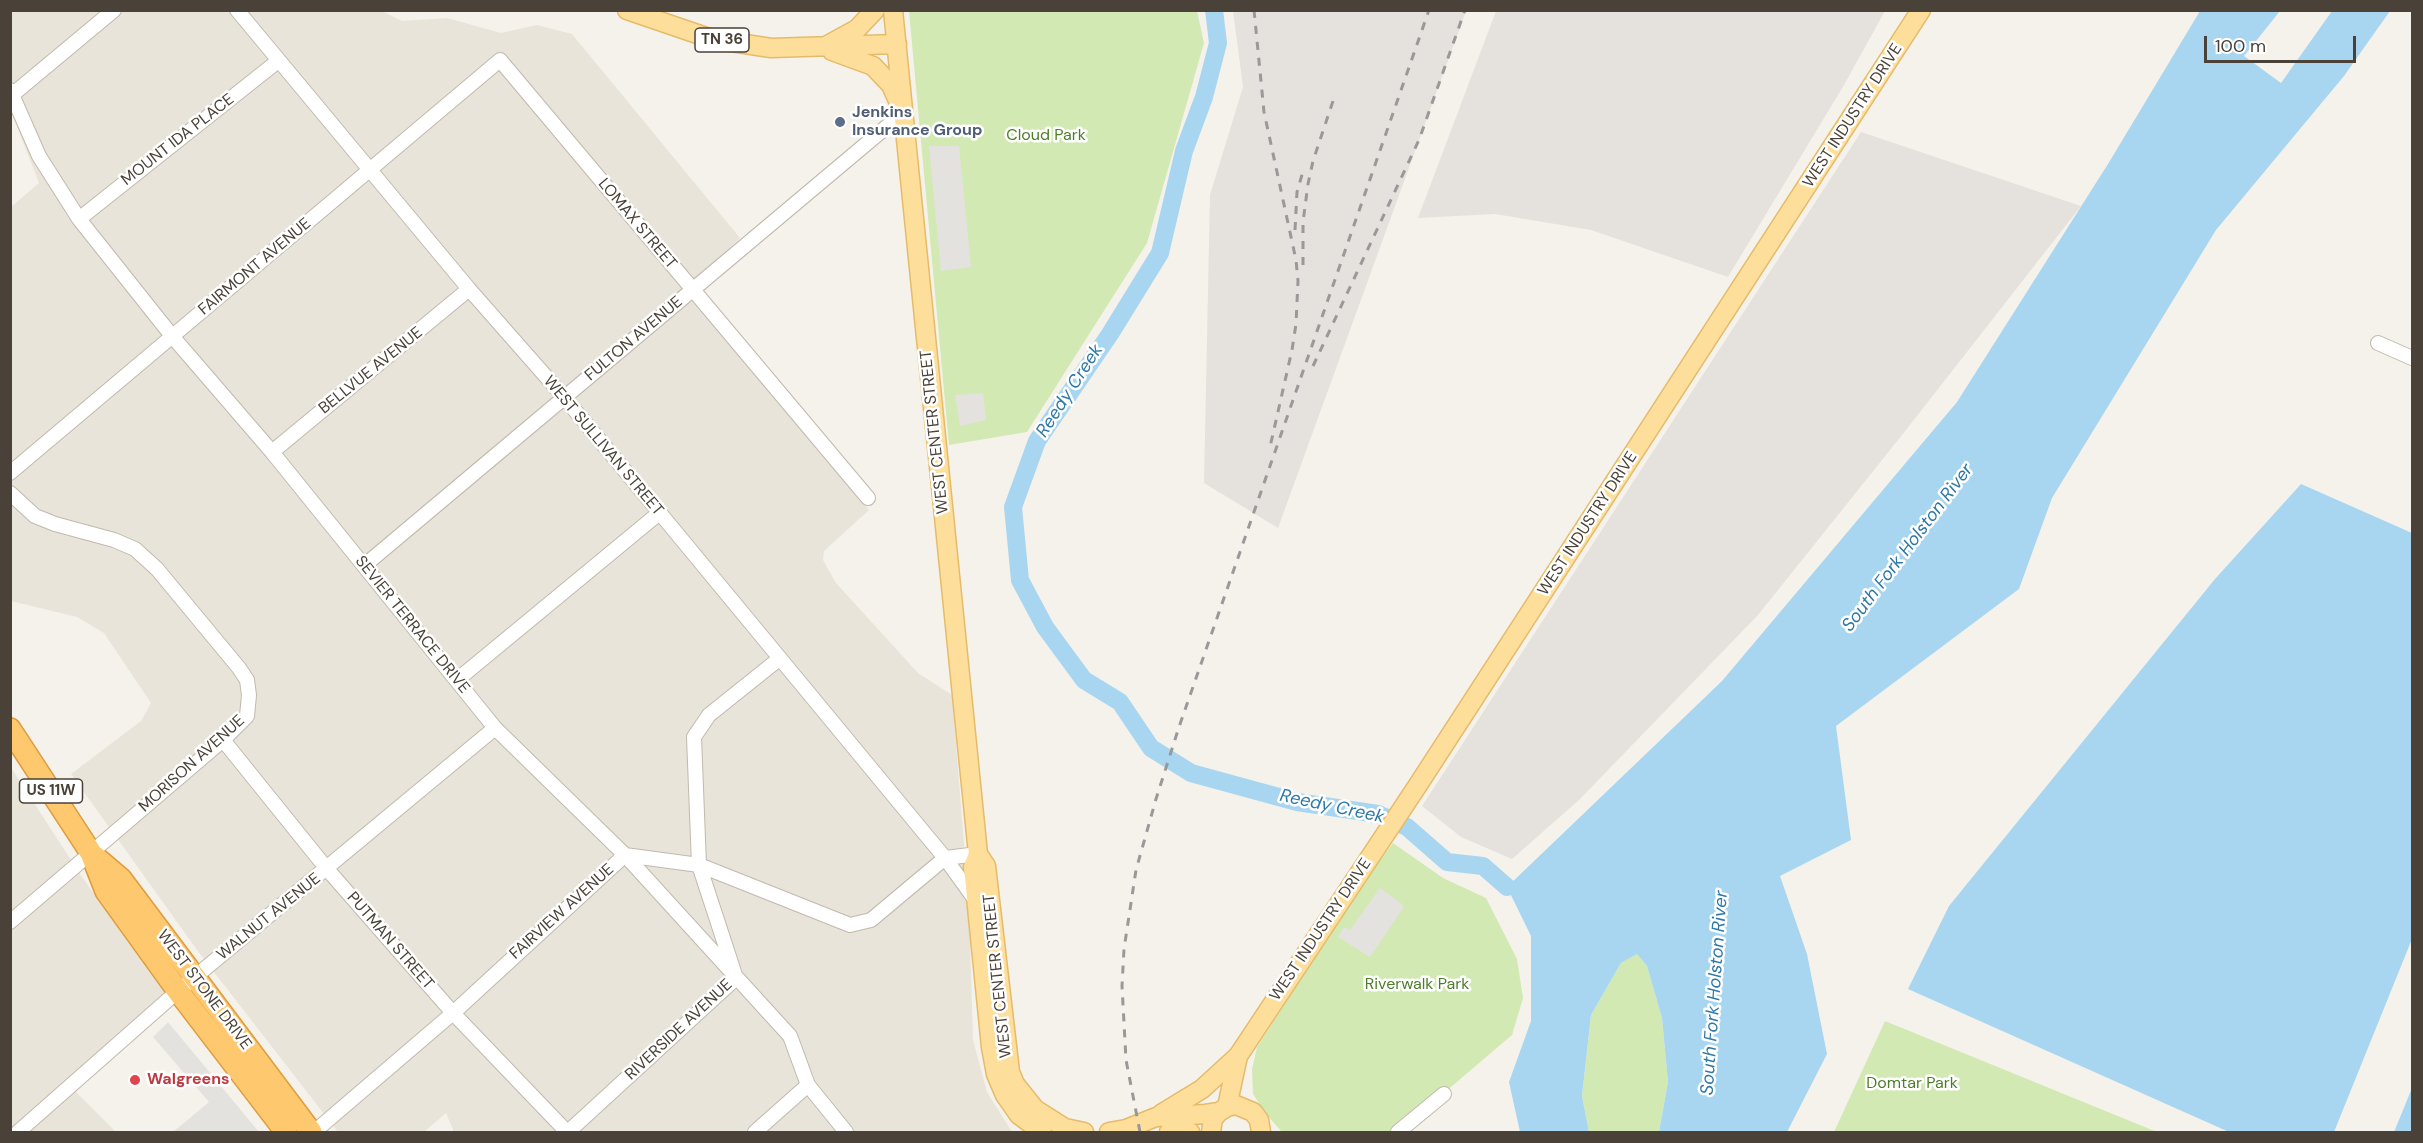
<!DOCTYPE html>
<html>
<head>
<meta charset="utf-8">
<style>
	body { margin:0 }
	#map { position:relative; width:2423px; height:1143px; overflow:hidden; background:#f5f2eb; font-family:"DM Sans",sans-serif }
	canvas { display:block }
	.frame { position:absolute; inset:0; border:12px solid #4a4238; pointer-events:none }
	.scale { position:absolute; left:2204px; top:36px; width:152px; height:27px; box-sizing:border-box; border:3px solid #4a4238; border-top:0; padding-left:8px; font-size:18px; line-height:21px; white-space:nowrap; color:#4a4238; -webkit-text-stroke:4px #fff; paint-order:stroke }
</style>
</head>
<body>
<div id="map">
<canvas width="2423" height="1143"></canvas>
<div class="frame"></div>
<div class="scale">100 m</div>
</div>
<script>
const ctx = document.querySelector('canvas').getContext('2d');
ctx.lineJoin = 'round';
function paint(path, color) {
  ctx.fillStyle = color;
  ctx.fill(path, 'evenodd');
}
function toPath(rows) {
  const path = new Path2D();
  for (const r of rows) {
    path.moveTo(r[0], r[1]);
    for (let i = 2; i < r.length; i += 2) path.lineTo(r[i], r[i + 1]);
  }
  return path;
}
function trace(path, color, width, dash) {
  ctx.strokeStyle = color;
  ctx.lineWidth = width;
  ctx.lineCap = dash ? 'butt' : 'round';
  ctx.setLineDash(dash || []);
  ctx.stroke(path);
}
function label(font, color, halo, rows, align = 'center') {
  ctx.font = font + ' "DM Sans",sans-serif';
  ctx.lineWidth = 5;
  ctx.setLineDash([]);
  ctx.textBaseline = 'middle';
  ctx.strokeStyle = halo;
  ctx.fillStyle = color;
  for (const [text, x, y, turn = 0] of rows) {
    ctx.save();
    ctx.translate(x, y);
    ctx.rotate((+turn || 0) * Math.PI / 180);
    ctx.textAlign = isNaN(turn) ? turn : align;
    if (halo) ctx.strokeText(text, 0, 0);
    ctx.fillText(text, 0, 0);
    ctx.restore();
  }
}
paint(toPath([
	[380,10,402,21,447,18,501,33,537,25,572,34,740,238,685,290,869,510,824,551,823,560,836,583,918,673,952,695,969,905,973,1040,987,1092,1012,1132,454,1132,446,1113,424,1132,338,1132,200,954,71,774,141,721,151,703,104,633,77,617,11,601,11,207,39,183,11,111,11,11],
	[10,766,82,877,167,994,65,1081,116,1132,11,1132]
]), '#e9e4d9');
paint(toPath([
	[1233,11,1466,11,1278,528,1204,483,1210,195,1243,87],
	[1496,11,1496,10,1885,11,1844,85,1728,277,1591,230,1495,214,1418,218],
	[1861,132,2081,206,1906,430,1758,615,1579,800,1512,859,1461,837,1422,806]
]), '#e5e1dc');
paint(toPath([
	[909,11,1197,11,1204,43,1147,243,1027,432,949,445],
	[1393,843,1443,878,1486,898,1517,959,1523,998,1512,1035,1398,1132,1282,1132,1265,1113,1253,1094,1252,1069,1257,1047,1364,882],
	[1637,954,1647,966,1662,1018,1668,1082,1659,1132,1589,1132,1582,1096,1591,1015,1621,963],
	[1885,1021,2157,1132,1834,1132]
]), '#d3e9b4');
paint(toPath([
	[959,146,971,267,941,271,929,146],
	[983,393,986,420,960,426,955,395],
	[1380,888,1402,904,1403,908,1370,957,1338,937,1344,927,1350,930],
	[168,1022,259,1132,173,1132,209,1102,153,1037]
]), '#e4e2df');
paint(toPath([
	[2200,11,2280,11,2244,56,2281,83,2332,11,2390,11,2344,76,2216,230,2052,498,2019,589,1836,726,1851,840,1780,876,1807,954,1827,1054,1787,1132,1659,1132,1668,1082,1662,1018,1647,966,1637,954,1621,963,1591,1015,1582,1096,1589,1132,1520,1132,1509,1082,1531,1021,1531,936,1507,887,1722,681,1957,402,2108,164],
	[2301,484,2412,533,2412,939,2334,1132,2229,1132,1908,989,1949,906,2215,579],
	[2412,1088,2412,1132,2394,1132]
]), '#a8d6f1');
trace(toPath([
	[1214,10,1218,43,1204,97,1184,151,1160,253,1110,334,1037,441,1013,507,1020,580,1045,627,1084,680,1120,702,1151,748,1191,773,1297,802,1378,814,1407,827,1447,862,1483,866,1507,887]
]), '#a8d6f1', 18);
const minor = toPath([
	[237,10,469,289,564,397,945,858,976,901],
	[10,90,39,156,79,219,172,336,272,452,495,728,625,855,790,1036,808,1085,846,1132],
	[12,95,114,10],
	[79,219,278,61],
	[2378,343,2412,358],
	[272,452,469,289],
	[10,473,500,60,868,498],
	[10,493,35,516,55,524,114,540,135,549,157,569,239,668,247,680,249,695,247,716,223,740,10,922],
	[365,565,903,113],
	[457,680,658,514],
	[223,740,327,869,453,1013,567,1132],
	[945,858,978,854],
	[18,1132,178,991,495,728],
	[314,1132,453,1013,625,855,699,865,850,925,871,920,945,858],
	[568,1132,736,978,699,865,694,737,709,715,779,659],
	[755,1132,808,1085],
	[1398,1132,1444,1094]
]);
const major = toPath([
	[627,10,712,39,771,48,897,44],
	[893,10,978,854,973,867,991,1047,996,1074,1005,1095,1019,1115,1042,1132],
	[826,46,857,29,875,10],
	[832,51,873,66,891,85,899,103],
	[978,854,986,866,1010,1072,1015,1084,1035,1109,1065,1128,1084,1132],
	[1227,1107,1238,1056,1416,788,1921,10],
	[1161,1114,1202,1089,1238,1056],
	[1109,1132,1126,1129,1156,1117,1205,1114,1219,1112],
	[1169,1132,1190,1132],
	[1211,1132,1213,1119,1219,1112,1227,1107,1236,1105,1253,1112,1259,1120,1261,1132]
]);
const highway = toPath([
	[10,729,91,853,106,891,178,991,286,1132],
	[94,856,121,879,311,1132]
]);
trace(minor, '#c1b9ad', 16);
trace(major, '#e5bb6a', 21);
trace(highway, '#de9c3c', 24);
trace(minor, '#fff', 14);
trace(major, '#fede9b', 18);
trace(highway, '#fec86e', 21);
trace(toPath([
	[1254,10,1264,112,1296,260,1298,281,1296,324,1292,350,1270,447],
	[1295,230,1297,192,1304,168],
	[1303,265,1303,222,1308,184,1313,161,1335,95],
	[1313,366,1419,140,1465,10],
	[1140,1132,1126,1060,1122,986,1124,949,1136,870,1156,799,1179,727,1429,10]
]), '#999', 3, [8, 8]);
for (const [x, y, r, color] of [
	[840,122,6,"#5c6f8a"],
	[135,1080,6,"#e0444e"]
]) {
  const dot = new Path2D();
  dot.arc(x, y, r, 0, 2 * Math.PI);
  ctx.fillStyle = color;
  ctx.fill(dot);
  trace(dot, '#fff', 2);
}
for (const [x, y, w] of [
	[722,40,54],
	[51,791,63]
]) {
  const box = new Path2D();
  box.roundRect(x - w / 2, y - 12, w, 24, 4.5);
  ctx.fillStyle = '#fff';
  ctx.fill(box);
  trace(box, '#4a4238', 1.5);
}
label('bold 15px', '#4a4238', null, [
	["TN 36",722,40],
	["US 11W",51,791]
]);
label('bold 16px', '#4e5e75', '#fff', [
	["Jenkins",852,113],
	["Insurance Group",852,131]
], 'left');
label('16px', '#4a4238', '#fff', [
	["WEST INDUSTRY DRIVE",1853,116,-57],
	["MOUNT IDA PLACE",178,140,-38],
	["LOMAX STREET",637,224,50],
	["FAIRMONT AVENUE",255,267,-40],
	["FULTON AVENUE",634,339,-40],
	["BELLVUE AVENUE",371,371,-39],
	["WEST CENTER STREET",935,432,-96],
	["WEST SULLIVAN STREET",603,446,50],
	["WEST INDUSTRY DRIVE",1588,524,-57],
	["SEVIER TERRACE DRIVE",412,625,51],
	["MORISON AVENUE",192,764,-42],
	["FAIRVIEW AVENUE",562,912,-42],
	["WALNUT AVENUE",269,917,-39],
	["WEST INDUSTRY DRIVE",1321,930,-56],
	["PUTMAN STREET",390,941,49],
	["WEST CENTER STREET",998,976,-96],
	["WEST STONE DRIVE",204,990,53],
	["RIVERSIDE AVENUE",679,1030,-43]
]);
label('16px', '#4d7d2a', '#fff', [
	["Cloud Park",1046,136],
	["Riverwalk Park",1417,985],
	["Domtar Park",1912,1084]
]);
label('bold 16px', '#be3a42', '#fff', [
	["Walgreens",147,1080]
], 'left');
label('italic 18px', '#2d78a6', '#fff', [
	["Reedy Creek",1070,391,-57],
	["South Fork Holston River",1908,548,-53],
	["Reedy Creek",1332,807,12],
	["South Fork Holston River",1715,993,-86]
]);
</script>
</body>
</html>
